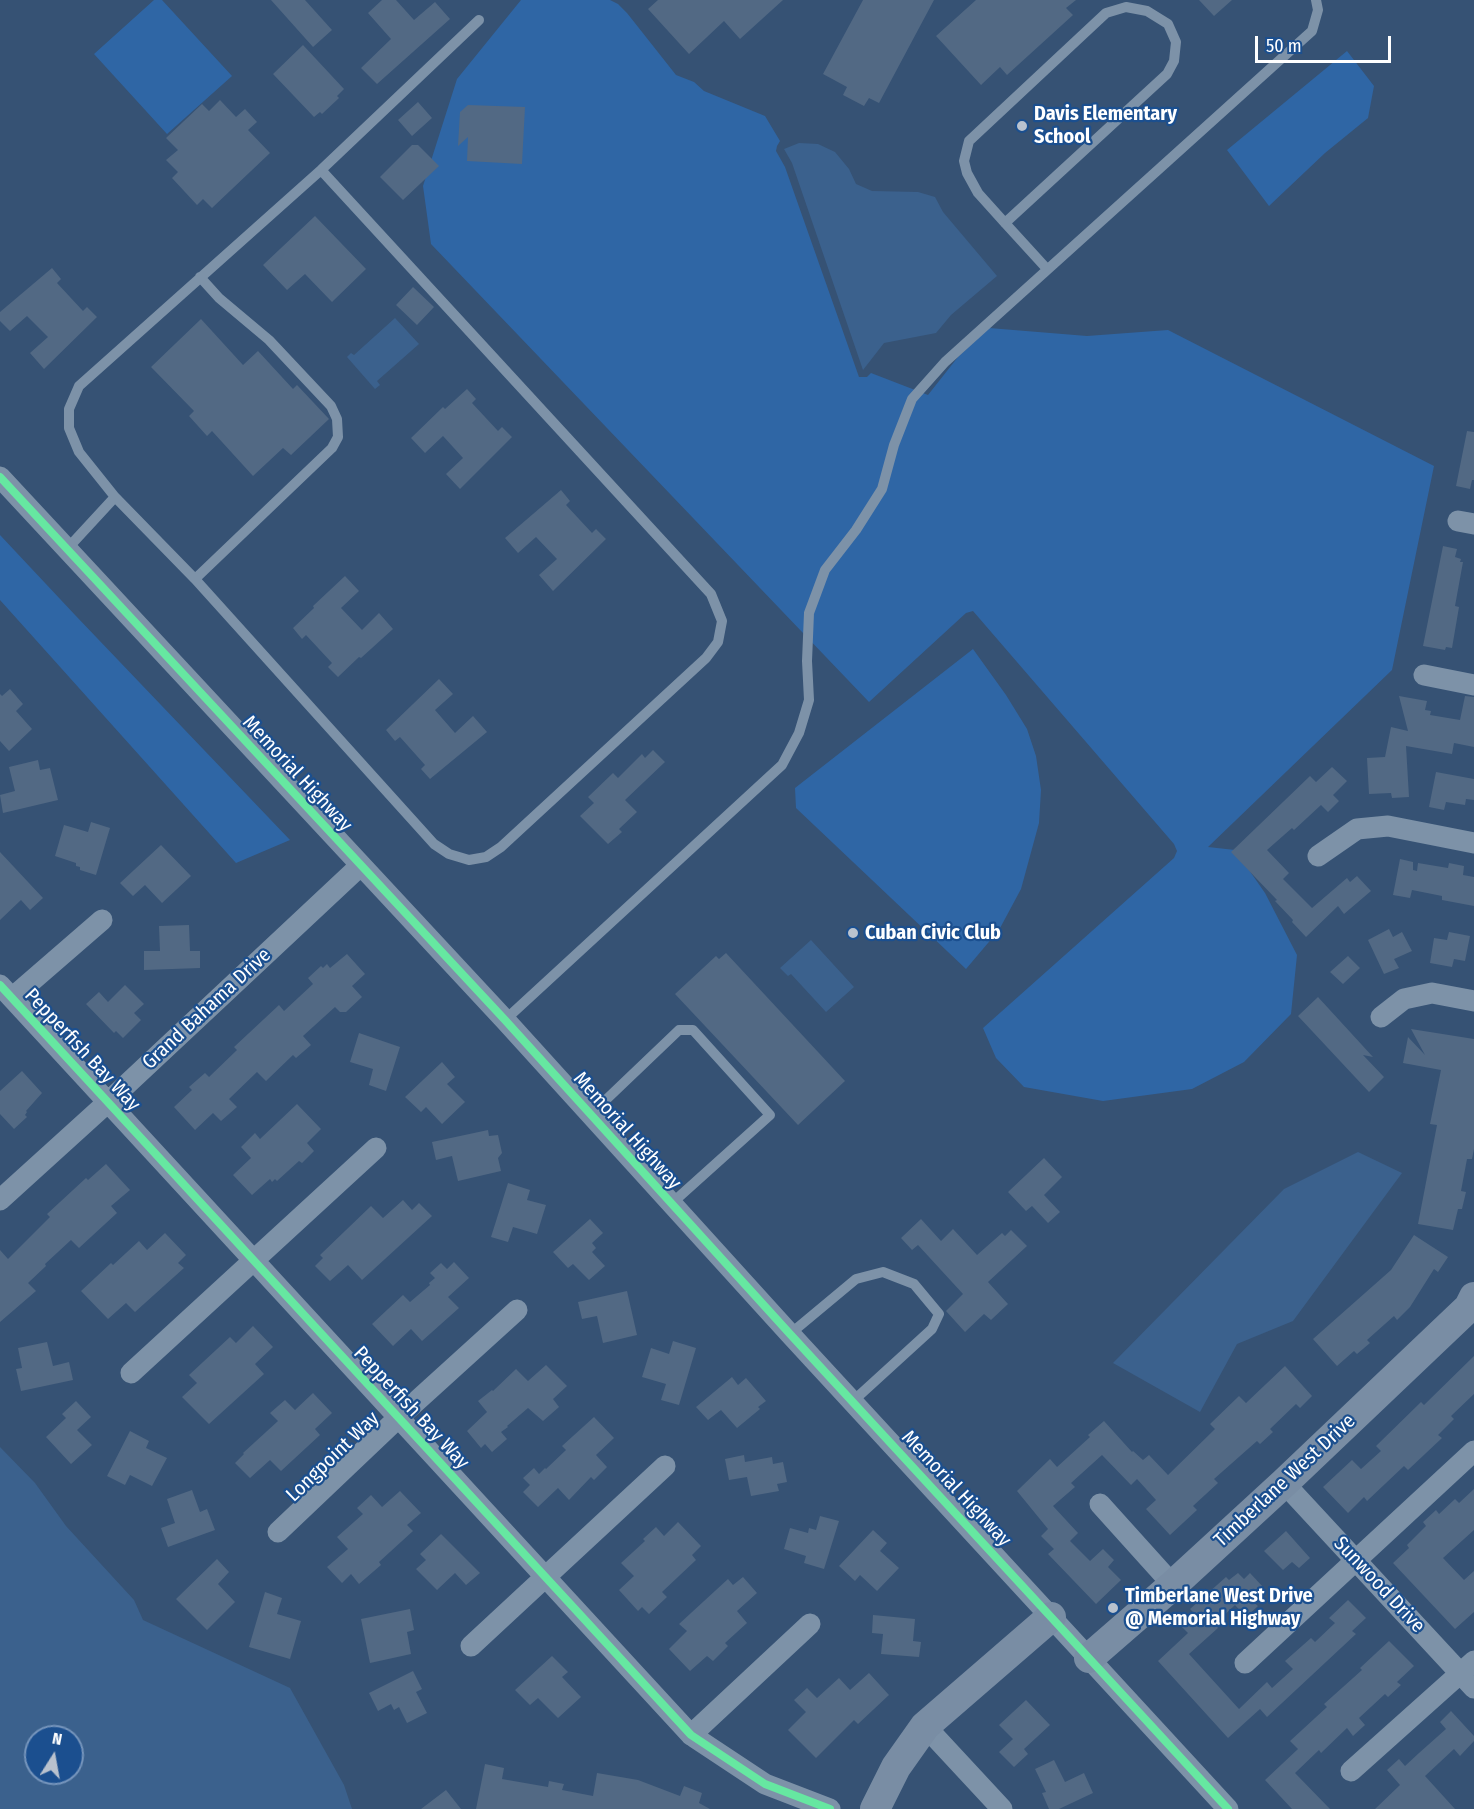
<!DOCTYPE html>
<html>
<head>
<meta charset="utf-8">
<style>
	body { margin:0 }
	#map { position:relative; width:1474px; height:1809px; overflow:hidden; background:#365274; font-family:"Fira Sans Condensed",sans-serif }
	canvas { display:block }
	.north { position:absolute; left:24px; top:1725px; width:60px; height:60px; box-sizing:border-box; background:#1b4f8f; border:2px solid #7695bc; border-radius:50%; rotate:11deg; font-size:16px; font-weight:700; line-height:24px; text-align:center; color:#fff }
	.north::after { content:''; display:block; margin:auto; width:21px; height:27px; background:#b9c2ce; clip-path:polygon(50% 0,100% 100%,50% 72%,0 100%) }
	.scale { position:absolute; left:1255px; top:36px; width:136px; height:27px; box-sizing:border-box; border:3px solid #fff; border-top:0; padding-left:8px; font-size:18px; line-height:21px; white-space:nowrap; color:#fff; -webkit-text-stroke:4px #1b4f8f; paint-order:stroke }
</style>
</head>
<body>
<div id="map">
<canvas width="1474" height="1809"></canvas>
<div class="north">N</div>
<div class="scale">50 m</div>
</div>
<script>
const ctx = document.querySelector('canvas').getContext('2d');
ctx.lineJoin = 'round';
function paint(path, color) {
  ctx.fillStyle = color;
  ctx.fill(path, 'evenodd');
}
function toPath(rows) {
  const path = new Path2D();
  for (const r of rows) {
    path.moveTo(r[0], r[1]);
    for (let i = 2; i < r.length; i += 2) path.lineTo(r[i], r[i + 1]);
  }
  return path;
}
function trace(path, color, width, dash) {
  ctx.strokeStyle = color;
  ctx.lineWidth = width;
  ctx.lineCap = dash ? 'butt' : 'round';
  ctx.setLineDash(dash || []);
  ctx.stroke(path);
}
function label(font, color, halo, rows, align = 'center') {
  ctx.font = font + ' "Fira Sans Condensed",sans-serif';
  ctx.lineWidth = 4.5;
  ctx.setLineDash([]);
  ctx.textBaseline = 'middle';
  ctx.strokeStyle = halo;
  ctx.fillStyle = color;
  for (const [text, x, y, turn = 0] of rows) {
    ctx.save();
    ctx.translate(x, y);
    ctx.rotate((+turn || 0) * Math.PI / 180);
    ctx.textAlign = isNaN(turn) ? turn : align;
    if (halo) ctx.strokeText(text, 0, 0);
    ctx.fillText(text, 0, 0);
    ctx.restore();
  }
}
paint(toPath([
	[154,0,162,0,232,76,167,134,94,54],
	[521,0,610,0,618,4,627,13,676,75,694,82,704,91,765,116,780,141,777,146,776,151,785,167,859,377,867,377,871,373,928,395,958,357,989,328,1087,336,1168,330,1434,466,1392,670,1208,847,1235,850,1265,893,1297,955,1291,1014,1244,1062,1192,1089,1103,1101,1024,1087,996,1058,983,1028,1174,858,1177,851,1174,844,973,611,966,613,869,702,431,244,423,186,457,79],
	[1347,51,1374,86,1368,118,1325,153,1269,206,1227,150],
	[0,535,76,616,290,840,236,863,0,600],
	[973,649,1006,695,1027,729,1036,756,1041,790,1039,823,1021,889,999,930,966,969,796,808,795,788]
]), '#2f66a5');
paint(toPath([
	[799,143,818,144,835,152,849,169,856,184,872,191,918,192,935,197,943,212,997,276,951,315,936,333,884,343,863,370,792,163,784,149],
	[395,318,419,344,377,381,380,385,375,389,347,357,351,353,354,355],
	[811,940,854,987,826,1012,791,974,788,976,780,968],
	[1358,1152,1402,1173,1293,1321,1237,1344,1200,1412,1113,1363,1284,1189],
	[0,1447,35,1483,66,1526,134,1600,143,1620,290,1688,344,1785,352,1809,0,1809],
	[36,1737,72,1737,72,1773,36,1773]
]), '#3b618d');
paint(toPath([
	[271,0,305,0,332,30,313,47],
	[382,0,396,0,414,20,435,2,450,19,377,84,361,68,391,39,368,13],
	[658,0,783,0,740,39,724,21,689,54,648,9],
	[863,0,934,0,879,103,869,98,864,106,843,95,847,87,823,74],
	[976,0,1076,0,1066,8,1073,15,1007,75,1000,67,981,85,936,36],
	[1199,0,1232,0,1214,16],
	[303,45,344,89,337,96,339,98,322,114,320,112,314,117,273,74],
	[220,100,236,117,245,109,257,122,248,130,270,153,212,208,203,199,197,205,172,178,178,172,166,160,178,150,166,138,202,104,209,111],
	[418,102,432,118,412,136,398,120],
	[468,105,525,107,522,164,467,161,468,137,458,146,460,112],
	[412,145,418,145,439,166,403,200,380,177],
	[315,216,366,269,332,302,305,274,287,290,263,265],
	[52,268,61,279,57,283,83,311,87,307,97,317,44,369,30,353,48,337,27,316,10,331,0,321,0,312],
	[413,287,434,307,417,325,396,305],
	[201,319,243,365,258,351,293,389,297,385,329,419,291,455,283,448,253,476,212,431,207,436,189,416,194,411,151,367],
	[467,389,476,399,472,403,498,431,502,427,512,437,460,489,446,474,463,458,443,436,425,453,411,438,443,407,445,409],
	[1467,431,1474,432,1474,480,1472,480,1470,489,1456,486],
	[561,490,570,501,566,505,592,533,596,529,606,539,553,591,539,575,557,559,536,537,518,553,505,538],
	[1443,546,1457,549,1455,557,1461,559,1460,562,1463,562,1455,606,1459,607,1452,648,1446,647,1445,650,1423,646],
	[345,576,359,591,341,608,362,630,379,613,393,629,361,658,359,657,338,677,328,667,332,663,306,635,302,639,293,628,314,608,313,606],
	[439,679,453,694,435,710,455,733,473,716,487,732,430,779,421,769,425,765,400,737,395,741,386,730],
	[10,689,23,704,16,711,32,729,9,751,0,741,0,694,2,696],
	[1399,696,1427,701,1425,710,1431,711,1430,715,1460,720,1465,696,1474,697,1474,747,1454,743,1452,754,1406,746,1409,797,1392,798,1391,793,1369,794,1367,758,1385,757,1391,727,1408,731],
	[653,750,665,762,625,800,637,812,619,829,622,832,608,844,580,816,594,803,588,797,613,773,618,778,642,754,645,758],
	[38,760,40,770,50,768,58,800,3,813,0,795,15,791,9,767],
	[1332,767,1347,781,1333,795,1339,801,1328,812,1321,805,1294,830,1292,828,1267,850,1289,873,1283,879,1312,908,1347,878,1350,882,1357,876,1371,891,1344,914,1338,906,1306,937,1292,922,1293,920,1275,901,1277,900,1231,852,1310,776,1316,782],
	[1436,772,1474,779,1474,800,1466,799,1465,805,1446,802,1444,810,1429,807],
	[91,822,110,828,96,875,80,870,80,867,76,866,76,863,55,856,64,825,88,832],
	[161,845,191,876,162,903,145,885,133,896,120,883],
	[0,852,43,898,30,910,21,900,0,920],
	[1400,859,1413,862,1413,870,1417,871,1418,863,1448,868,1449,863,1464,866,1463,875,1474,877,1474,906,1442,900,1442,896,1412,890,1410,898,1393,895],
	[189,925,190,951,200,951,200,968,144,970,144,951,160,951,159,926],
	[1389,929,1393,937,1402,932,1412,951,1394,959,1399,968,1384,974,1368,940],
	[1449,932,1470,936,1465,961,1454,959,1452,967,1430,963,1434,938,1447,940],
	[726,953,845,1081,798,1125,675,994,716,956,719,959],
	[347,954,365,974,352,986,362,997,346,1012,340,1012,335,1007,303,1036,311,1045,296,1058,293,1055,266,1081,257,1072,229,1099,237,1107,221,1121,213,1113,195,1130,174,1107,192,1090,189,1087,205,1073,209,1077,237,1050,234,1047,279,1005,284,1011,313,984,308,978,321,966,323,968,327,964,330,968],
	[1348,956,1360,968,1343,984,1330,972],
	[125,985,144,1004,134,1013,141,1020,123,1038,116,1031,114,1033,86,1004,99,992,108,1002],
	[1318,997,1373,1057,1363,1055,1384,1077,1369,1092,1298,1016],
	[1411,1029,1474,1039,1474,1149,1472,1159,1467,1159,1461,1191,1466,1192,1462,1209,1458,1209,1453,1230,1418,1224,1437,1125,1430,1124,1441,1070,1403,1063,1408,1037,1425,1055],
	[359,1033,400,1047,386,1091,369,1085,373,1069,350,1062],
	[442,1062,455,1077,447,1084,465,1102,442,1124,426,1107,421,1112,405,1097],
	[22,1071,42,1093,26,1111,27,1112,25,1115,27,1117,14,1129,0,1114,0,1091],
	[297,1104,321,1129,307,1143,314,1151,302,1163,299,1161,277,1181,275,1179,272,1182,270,1179,252,1195,233,1175,251,1158,241,1147,255,1133,260,1139],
	[488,1130,489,1136,498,1135,502,1153,498,1158,501,1171,458,1181,452,1156,436,1160,432,1142],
	[1044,1158,1062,1177,1044,1195,1060,1212,1048,1223,1032,1206,1026,1211,1008,1192],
	[106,1164,130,1190,111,1206,117,1213,79,1248,71,1240,45,1264,46,1266,28,1283,36,1291,0,1322,0,1250,8,1259,50,1217,47,1214,86,1178,88,1180],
	[508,1183,530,1190,527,1200,546,1205,537,1234,513,1227,508,1242,491,1237],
	[403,1200,412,1210,419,1203,432,1216,362,1280,348,1265,330,1281,315,1266,323,1258,320,1255,371,1206,383,1218],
	[590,1219,603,1233,592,1243,596,1248,592,1252,605,1266,589,1280,573,1264,568,1268,553,1252],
	[921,1219,941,1241,953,1229,977,1255,1002,1233,1005,1236,1011,1230,1027,1246,988,1282,1008,1304,991,1320,984,1314,965,1332,946,1311,963,1294,918,1245,912,1250,901,1238],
	[165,1233,186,1255,178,1263,184,1268,135,1312,126,1303,108,1319,81,1291,111,1263,113,1265,139,1241,147,1250],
	[1414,1235,1448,1257,1438,1272,1434,1269,1410,1307,1397,1320,1394,1316,1367,1340,1370,1343,1357,1354,1354,1351,1337,1366,1313,1339,1391,1270],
	[454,1262,469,1278,448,1297,459,1308,422,1341,411,1329,393,1346,372,1324,403,1295,410,1302,430,1285,429,1283,435,1278,430,1273,441,1263,447,1269],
	[627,1291,637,1335,603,1343,597,1316,582,1319,578,1302],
	[253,1326,273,1347,255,1364,264,1374,209,1424,182,1397,197,1383,189,1375,230,1337,236,1343],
	[673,1341,696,1348,679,1405,661,1400,666,1384,642,1377,651,1348,669,1354],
	[47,1342,53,1366,69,1362,73,1380,21,1391,16,1369,22,1368,18,1348],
	[1474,1356,1474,1394,1451,1416,1454,1419,1438,1435,1442,1438,1408,1470,1404,1466,1367,1501,1364,1497,1348,1513,1323,1487,1352,1460,1361,1469,1381,1451,1376,1446,1421,1402,1424,1405],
	[546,1365,567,1386,553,1399,559,1407,543,1421,528,1408,507,1426,508,1427,501,1432,507,1439,492,1452,485,1444,481,1448,467,1431,487,1412,478,1401,492,1390,493,1391,516,1369,528,1381],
	[1285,1366,1312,1396,1300,1408,1296,1404,1270,1429,1273,1432,1260,1444,1257,1441,1214,1479,1218,1483,1193,1506,1197,1510,1170,1535,1146,1509,1156,1500,1137,1479,1131,1485,1102,1455,1071,1483,1075,1487,1053,1506,1078,1533,1070,1541,1090,1561,1103,1549,1114,1560,1108,1567,1121,1580,1096,1604,1048,1554,1054,1549,1041,1536,1048,1529,1017,1491,1050,1459,1057,1467,1090,1437,1088,1435,1104,1421,1132,1452,1133,1451,1143,1460,1149,1455,1168,1475,1215,1429,1210,1424,1239,1396,1246,1403],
	[732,1377,738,1385,746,1378,766,1401,758,1407,760,1409,737,1428,721,1410,708,1420,696,1407],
	[313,1393,332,1413,315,1429,320,1435,281,1471,270,1460,250,1478,235,1463,244,1454,243,1453,278,1421,270,1413,285,1400,295,1410],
	[76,1401,91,1417,77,1430,92,1445,71,1464,46,1437,66,1418,62,1414],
	[594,1417,614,1438,596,1455,607,1467,594,1480,591,1477,569,1500,558,1488,538,1507,523,1492,530,1485,523,1478,534,1468,539,1474,545,1468,546,1469,566,1450,562,1446],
	[130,1431,149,1441,146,1448,167,1458,152,1486,130,1475,125,1485,107,1476],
	[744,1455,745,1462,772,1457,773,1464,783,1462,787,1482,777,1484,779,1491,751,1496,747,1477,729,1480,725,1459],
	[1474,1489,1474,1530,1443,1558,1464,1580,1474,1571,1474,1612,1455,1629,1393,1563,1409,1548,1407,1545,1426,1526,1423,1522,1436,1510,1439,1514,1455,1499,1459,1503],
	[192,1490,200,1512,207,1509,215,1530,168,1547,161,1528,175,1523,167,1499],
	[400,1491,421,1513,407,1525,413,1531,379,1562,381,1565,359,1584,351,1574,342,1583,327,1567,348,1549,337,1537,363,1514,357,1508,371,1495,382,1507],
	[820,1516,839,1521,824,1569,804,1563,806,1556,784,1549,790,1528,808,1533,809,1528,816,1530],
	[678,1522,701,1546,692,1555,696,1560,662,1592,667,1597,649,1614,642,1607,638,1611,619,1590,634,1576,621,1563,645,1541,643,1539,656,1527,664,1536],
	[873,1530,887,1543,880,1551,899,1568,877,1591,860,1575,855,1581,839,1566],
	[1286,1531,1310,1558,1299,1568,1292,1562,1283,1570,1264,1551],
	[441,1534,480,1573,466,1585,455,1573,437,1590,416,1569,426,1560,420,1554],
	[217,1559,229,1572,218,1584,235,1602,207,1630,176,1599],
	[1238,1573,1244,1579,1250,1573,1264,1588,1251,1600,1258,1606,1246,1617,1235,1605,1215,1624,1218,1628,1189,1654,1239,1709,1267,1682,1272,1688,1293,1669,1285,1661,1311,1638,1315,1642,1335,1623,1329,1618,1348,1600,1366,1618,1352,1631,1356,1634,1267,1717,1260,1709,1228,1738,1158,1661,1188,1633,1181,1626,1195,1614,1190,1609,1226,1577,1229,1580],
	[743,1577,757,1593,737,1611,747,1623,725,1643,728,1646,713,1661,707,1656,690,1671,669,1649,687,1631,679,1624,728,1579,733,1585],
	[265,1592,282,1598,277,1614,301,1621,290,1659,249,1647],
	[410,1609,414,1630,407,1632,411,1654,370,1663,361,1619],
	[873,1615,915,1619,913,1641,921,1642,919,1657,881,1654,883,1634,872,1633],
	[1389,1641,1414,1666,1397,1682,1401,1685,1388,1697,1385,1694,1359,1718,1365,1725,1353,1736,1347,1728,1321,1753,1319,1750,1295,1773,1330,1809,1292,1809,1265,1780,1298,1749,1290,1741,1327,1707,1324,1704,1362,1670,1360,1668],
	[552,1656,568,1672,562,1677,581,1697,558,1718,538,1698,530,1705,515,1690],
	[413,1671,422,1689,416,1692,427,1713,407,1723,399,1707,394,1710,391,1704,378,1711,369,1693],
	[869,1673,889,1695,858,1724,854,1720,816,1758,788,1730,806,1712,794,1700,807,1688,817,1698,839,1678,850,1690],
	[1026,1700,1050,1725,1024,1749,1028,1754,1014,1767,999,1752,1013,1739,999,1725],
	[1451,1711,1474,1736,1474,1741,1460,1756,1454,1749,1425,1776,1455,1809,1375,1809,1400,1785,1387,1770,1399,1759,1405,1766,1419,1753,1446,1729,1440,1722],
	[1054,1760,1065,1782,1084,1773,1093,1793,1059,1809,1049,1809,1042,1793,1046,1792,1035,1769],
	[485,1764,504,1768,502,1779,548,1787,549,1781,564,1784,562,1790,593,1796,597,1773,638,1780,680,1796,684,1786,702,1793,699,1803,710,1809,476,1809],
	[446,1790,461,1809,421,1809]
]), '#526984');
trace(toPath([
	[321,170,711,594,722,621,718,642,706,658,501,847,486,857,469,860,449,854,434,844,195,579,115,497,79,452,69,428,69,409,79,386,321,170,479,20],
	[1005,223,1167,74,1174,61,1176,42,1168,24,1147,11,1126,7,1106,13,969,141,964,161,967,173,978,193,1005,223,1047,269],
	[67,549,115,497],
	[195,579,332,448,338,437,337,419,331,406,269,340,219,298,200,277],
	[505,1020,782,765,799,733,809,700,807,661,809,613,825,570,856,530,882,489,894,445,912,399,945,362,1312,31,1318,10,1316,0],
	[590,1115,679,1030,693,1030,770,1115,671,1204],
	[790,1334,856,1279,883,1272,914,1284,939,1314,932,1329,852,1402]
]), '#7d92a8', 10);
trace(toPath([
	[0,477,505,1020,790,1334,1228,1809],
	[1458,521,1474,524],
	[1424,675,1474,685],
	[1318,856,1357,829,1388,826,1474,843],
	[0,985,691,1735,765,1784,830,1809],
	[12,998,102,920],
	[1381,1017,1404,999,1432,993,1474,1001],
	[0,1200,108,1102,360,866],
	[131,1373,376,1148],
	[1284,1483,1474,1688],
	[1100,1504,1173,1585],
	[278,1532,398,1418,517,1310],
	[471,1646,665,1466],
	[1245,1663,1474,1451],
	[925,1726,1002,1809],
	[691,1735,810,1624],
	[1351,1771,1474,1661]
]), '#7d92a8', 21);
trace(toPath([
	[1089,1658,1173,1585,1284,1483,1469,1307,1474,1297],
	[875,1809,896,1767,925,1726,1051,1617]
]), '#798da4', 30);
trace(toPath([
	[0,477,505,1020,790,1334,1228,1809],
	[0,985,691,1735,765,1784,830,1809]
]), '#66e7a1', 8);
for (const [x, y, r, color] of [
	[1022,126,6,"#b9c2ce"],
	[853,933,6,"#b9c2ce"],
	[1113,1608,6,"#b9c2ce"]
]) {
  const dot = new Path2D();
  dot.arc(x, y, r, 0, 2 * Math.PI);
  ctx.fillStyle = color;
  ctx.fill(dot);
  trace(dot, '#1b4f8f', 2);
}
label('bold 20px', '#fff', '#1b4f8f', [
	["Davis Elementary",1034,114],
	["School",1034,137],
	["Cuban Civic Club",865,933],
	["Timberlane West Drive",1125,1596],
	["@ Memorial Highway",1125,1619]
], 'left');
label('20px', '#fff', '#1b4f8f', [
	["Memorial Highway",297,774,47],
	["Grand Bahama Drive",207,1009,-43],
	["Pepperfish Bay Way",82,1050,47],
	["Memorial Highway",627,1131,48],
	["Pepperfish Bay Way",411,1408,47],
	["Longpoint Way",333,1457,-44],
	["Timberlane West Drive",1285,1481,-43],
	["Memorial Highway",956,1489,47],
	["Sunwood Drive",1379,1585,47]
]);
</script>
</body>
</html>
